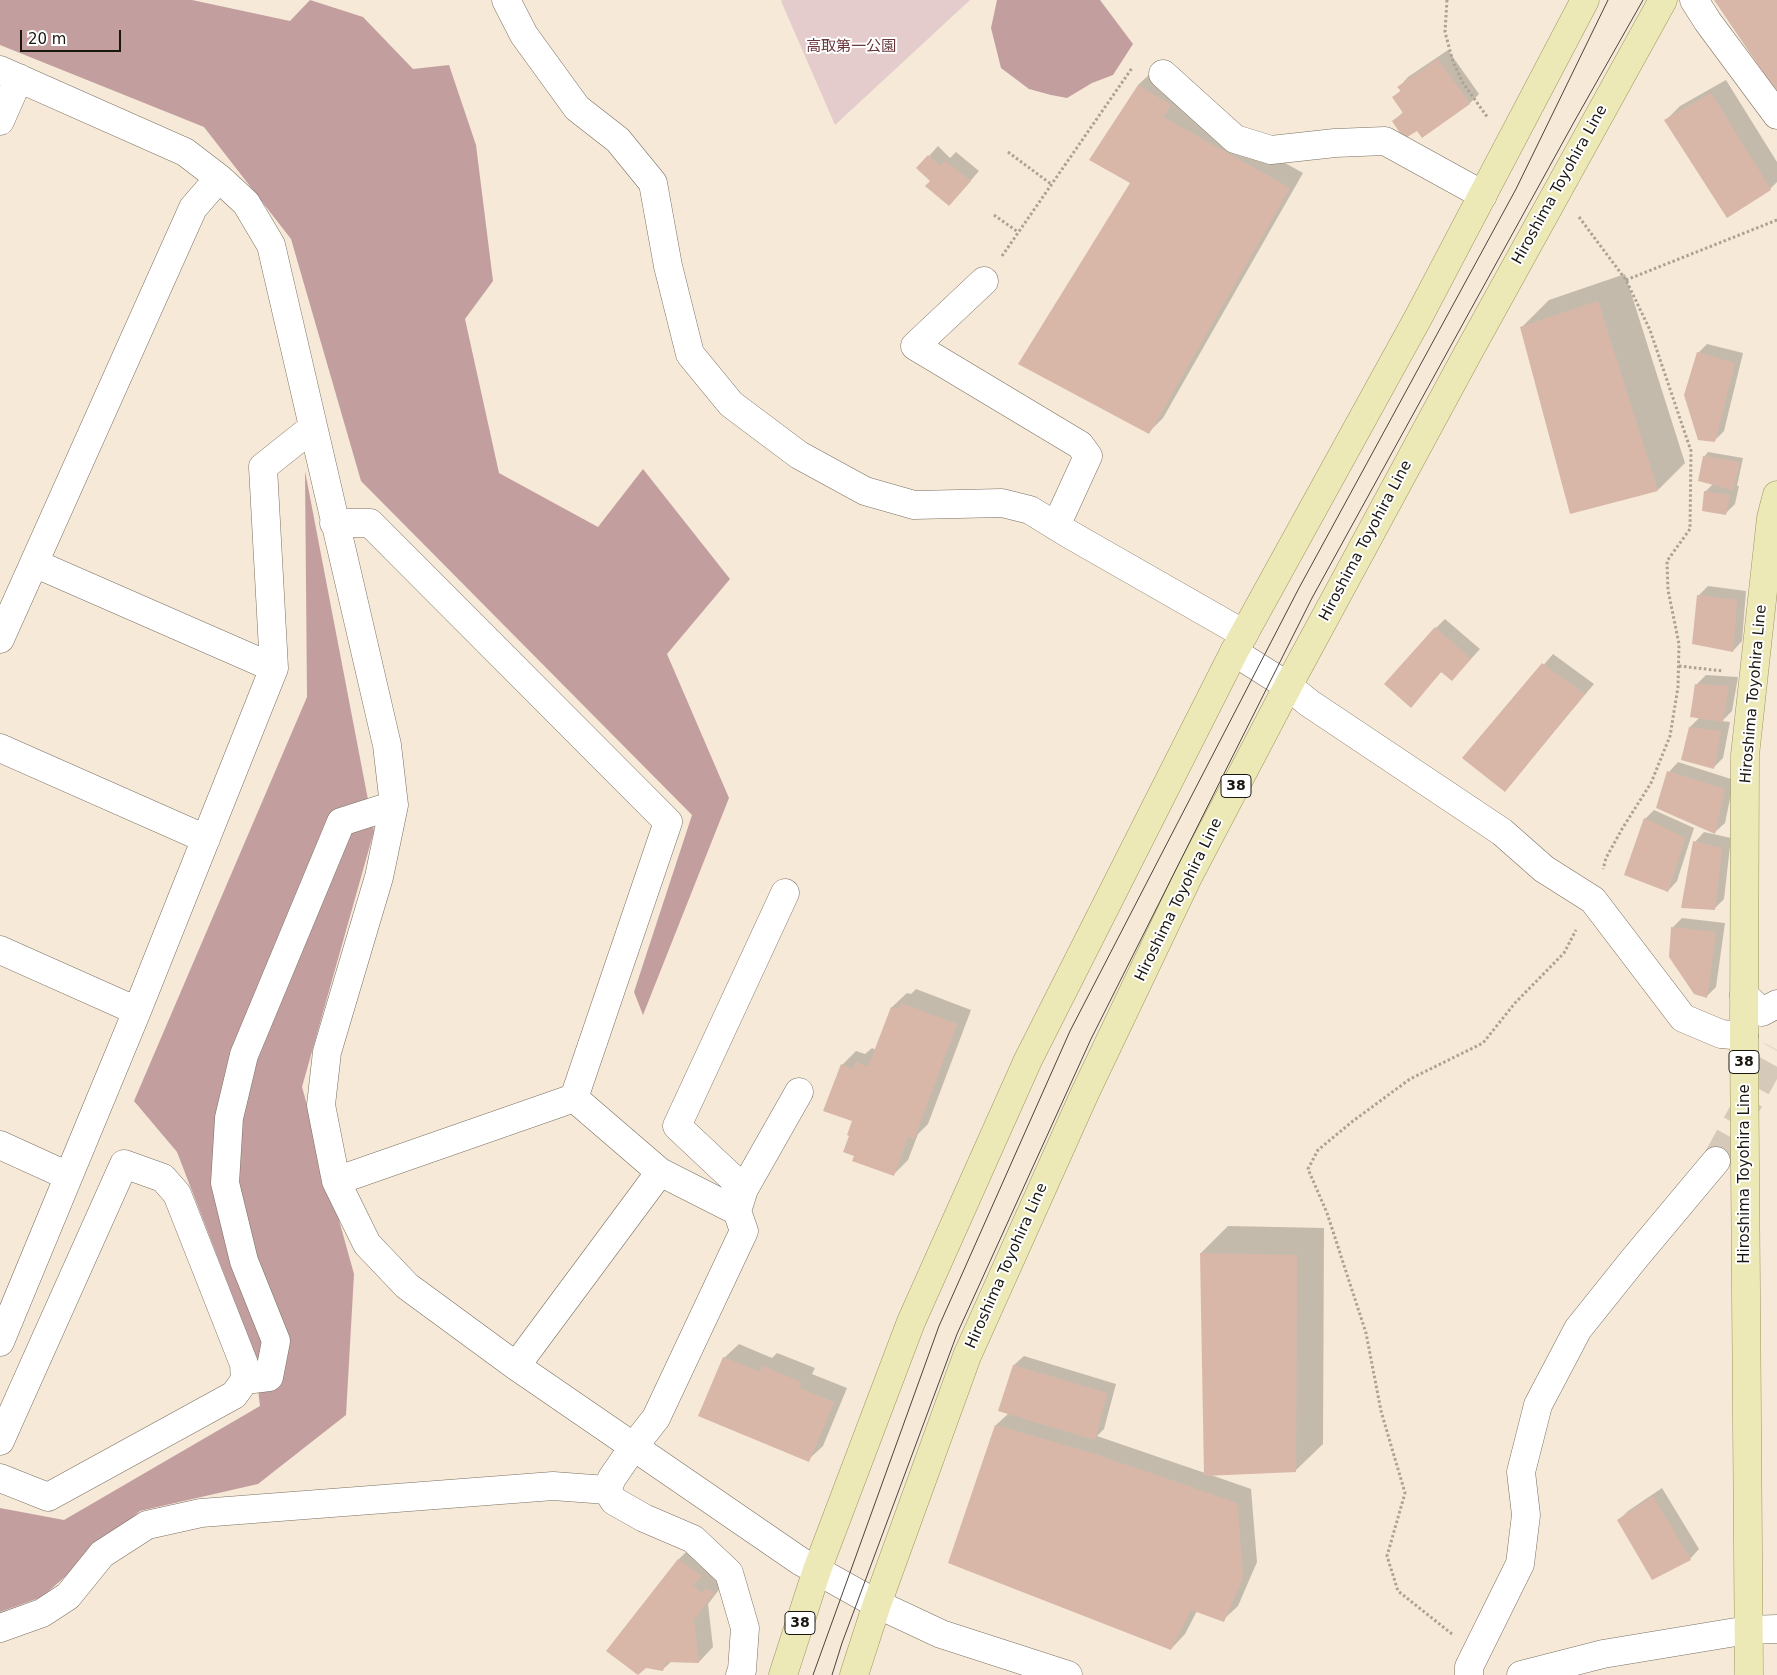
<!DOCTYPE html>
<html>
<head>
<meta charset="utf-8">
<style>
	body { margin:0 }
	#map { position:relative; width:1777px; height:1675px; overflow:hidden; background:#f6e9d8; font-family:"DejaVu Sans",sans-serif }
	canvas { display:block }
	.scale { position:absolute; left:20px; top:30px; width:101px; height:22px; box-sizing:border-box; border:2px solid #1a1610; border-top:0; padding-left:6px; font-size:15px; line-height:18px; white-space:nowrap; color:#1a1610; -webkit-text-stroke:4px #fff; paint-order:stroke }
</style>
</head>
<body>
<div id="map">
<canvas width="1777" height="1675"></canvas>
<div class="scale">20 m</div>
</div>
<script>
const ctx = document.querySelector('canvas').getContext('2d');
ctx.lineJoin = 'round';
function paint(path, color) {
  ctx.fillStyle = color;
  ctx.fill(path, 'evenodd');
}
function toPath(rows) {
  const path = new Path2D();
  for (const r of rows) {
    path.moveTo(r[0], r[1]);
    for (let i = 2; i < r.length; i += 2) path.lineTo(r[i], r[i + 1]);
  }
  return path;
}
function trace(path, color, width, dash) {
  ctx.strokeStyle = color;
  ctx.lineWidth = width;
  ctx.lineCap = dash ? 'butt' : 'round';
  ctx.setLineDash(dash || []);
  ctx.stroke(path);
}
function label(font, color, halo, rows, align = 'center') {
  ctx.font = font + ' "DejaVu Sans","Noto Sans JP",sans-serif';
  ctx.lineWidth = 4;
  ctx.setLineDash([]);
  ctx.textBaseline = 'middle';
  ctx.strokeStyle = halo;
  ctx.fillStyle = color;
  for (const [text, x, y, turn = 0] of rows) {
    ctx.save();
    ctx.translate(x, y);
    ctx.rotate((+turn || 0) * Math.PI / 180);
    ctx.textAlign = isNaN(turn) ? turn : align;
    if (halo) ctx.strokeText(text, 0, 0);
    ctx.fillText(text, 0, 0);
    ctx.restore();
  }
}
paint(toPath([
	[783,0,970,0,835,125,781,1]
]), '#e4cccc');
paint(toPath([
	[0,0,192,0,290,21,310,0,363,17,413,69,449,65,476,145,493,281,465,319,499,473,598,527,643,469,730,579,667,654,729,798,643,1015,634,992,692,815,361,481,291,239,204,127,0,45],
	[997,0,1100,0,1133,44,1113,75,1092,83,1067,98,1051,95,1029,89,1001,68,991,28],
	[305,471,374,831,302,1087,354,1274,346,1415,258,1484,140,1511,42,1597,0,1612,0,1508,64,1520,260,1406,253,1349,177,1152,134,1101,307,697]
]), '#c39e9f');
paint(toPath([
	[1448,50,1479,94,1469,104,1417,129,1394,121,1404,111,1394,97,1401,90,1399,87,1408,77],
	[1153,71,1176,102,1303,173,1163,418,1149,432,1132,183,1138,85],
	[1726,80,1777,162,1777,182,1770,189,1666,120,1680,106],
	[938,146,950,158,956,152,979,171,958,195,929,156],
	[1625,274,1685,463,1658,490,1521,328,1549,300],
	[1707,344,1743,353,1724,431,1715,440,1698,353],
	[1708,452,1743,458,1737,486,1739,486,1735,504,1725,514,1705,492,1713,484,1704,457],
	[1708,586,1746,591,1742,641,1733,651,1698,596],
	[1445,619,1480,649,1461,670,1442,671,1411,706,1436,628],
	[1553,654,1594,684,1505,790,1464,758],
	[1706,675,1738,677,1732,711,1722,721,1730,722,1723,758,1713,768,1690,727,1700,717,1697,684],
	[1678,762,1734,780,1725,823,1715,832,1669,772],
	[1654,810,1694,828,1677,881,1668,891,1645,819],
	[1704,832,1731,838,1724,899,1714,909,1695,842],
	[1682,918,1725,923,1716,987,1707,996,1672,928],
	[916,989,971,1010,928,1124,918,1134,908,1160,893,1175,856,1156,851,1135,853,1120,842,1065,856,1051,865,1054,872,1048,876,1050,892,1007,907,993,911,994],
	[1228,1226,1324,1228,1323,1444,1295,1471,1211,1475,1251,1489,1257,1562,1238,1606,1223,1620,1197,1611,1185,1634,1171,1649,949,1562,996,1425,1009,1413,1000,1410,1014,1365,1024,1356,1116,1384,1104,1429,1097,1436,1205,1473,1201,1253],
	[739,1344,772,1358,777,1353,815,1368,812,1374,847,1388,823,1446,808,1460,724,1358],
	[1662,1488,1699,1549,1690,1559,1618,1521,1628,1511],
	[693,1545,715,1561,706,1570,717,1580,728,1578,708,1604,713,1647,699,1662,672,1661,662,1670,608,1650,679,1559]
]), '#0003');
paint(toPath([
	[1714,0,1777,0,1777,93],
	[1438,59,1470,104,1422,138,1417,131,1404,139,1392,121,1403,113,1392,97,1401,91,1397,87],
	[1138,85,1171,105,1163,117,1290,188,1149,434,1018,364,1130,183,1089,160],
	[1711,93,1771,190,1727,218,1664,120],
	[928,155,940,166,945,161,971,181,949,206,925,186,930,181,916,168],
	[1598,301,1658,491,1570,514,1520,327],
	[1697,352,1735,363,1715,442,1698,440,1684,395],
	[1703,456,1740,462,1733,490,1698,481],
	[1704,491,1730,495,1726,515,1702,511],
	[1697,595,1737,600,1733,652,1692,644],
	[1435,627,1471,659,1452,681,1441,672,1411,708,1384,684],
	[1542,663,1585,694,1505,792,1462,758],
	[1695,684,1729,686,1723,722,1690,717],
	[1689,727,1721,731,1714,769,1681,760],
	[1667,771,1725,789,1715,834,1656,808],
	[1644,818,1685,838,1668,892,1624,875],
	[1693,841,1722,848,1715,910,1681,908],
	[1671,927,1716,932,1707,998,1694,994,1669,957],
	[901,1003,957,1024,914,1139,908,1137,894,1176,852,1161,854,1156,843,1152,849,1136,847,1135,852,1121,823,1111,841,1064,853,1069,856,1062,868,1067,891,1007,898,1009],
	[1200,1253,1297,1255,1296,1472,1204,1476],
	[723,1357,760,1372,762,1366,801,1382,799,1388,834,1402,809,1462,698,1416],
	[1013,1365,1107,1393,1095,1440,998,1411],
	[995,1425,1092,1453,1237,1503,1243,1577,1224,1622,1191,1610,1171,1650,948,1563],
	[1653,1496,1691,1560,1652,1580,1617,1520],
	[678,1559,702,1576,693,1585,702,1593,706,1588,714,1593,694,1620,699,1663,666,1662,663,1671,646,1668,638,1675,606,1651]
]), '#d8b7a8');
trace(toPath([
	[1716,1161,1777,1050]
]), '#d5c9ba', 28, [28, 14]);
const minor = toPath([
	[506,0,524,35,577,108,618,140,653,183,668,266,690,354,731,404,799,455,865,491,914,505,1002,503,1030,510,1069,534,1244,634],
	[1694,0,1708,22,1777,115],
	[0,70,185,152,219,178,246,203,271,245,387,745,394,805,379,877,327,1052,321,1105,336,1181,367,1244,407,1286,516,1366,800,1561,877,1604,941,1634,1068,1675],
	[1163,74,1235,139,1271,150,1335,143,1385,141,1483,195],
	[0,121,19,78],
	[984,281,915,346,1080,445,1088,456,1056,526],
	[334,523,370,523,668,822,574,1098],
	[34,563,274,668],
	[0,639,193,208,219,178],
	[1234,652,1288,686,1309,703,1502,832,1544,869,1593,900,1683,1018,1721,1034,1744,1036],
	[0,748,206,839],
	[0,950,137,1011],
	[1744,995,1762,1012,1777,1004],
	[0,1145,68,1176],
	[336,1181,574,1098,660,1172,737,1211,744,1231,656,1418,634,1446,612,1478,607,1490,614,1501,644,1518,693,1539,729,1573,745,1628,742,1670,740,1675],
	[744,1189,799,1092],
	[737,1211,744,1189,677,1126,785,893],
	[0,1342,137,1011,274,668,263,467,312,428],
	[516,1366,660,1172],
	[245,1380,269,1377,276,1341,244,1261,225,1183,229,1118,244,1055,341,822,394,805],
	[0,1441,124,1164,163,1178,177,1194,244,1364,245,1380,234,1395,48,1497,0,1478],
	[0,1628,42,1613,68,1596,102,1554,147,1525,201,1513,553,1486,607,1490],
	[1469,1675,1469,1667,1520,1564,1526,1515,1521,1472,1538,1405,1578,1329,1634,1259,1716,1161],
	[1521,1675,1603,1654,1748,1630,1777,1629]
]);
const major = toPath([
	[783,1675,817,1570,911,1322,1028,1060,1234,652,1418,318,1585,0],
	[854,1675,877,1604,967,1356,1085,1093,1188,877,1288,686,1468,353,1663,0],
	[1749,1675,1744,1036,1745,755,1771,518,1777,495]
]);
trace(minor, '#7a6f60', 29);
trace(major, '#9b955d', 29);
trace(toPath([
	[1447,0,1445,32,1453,62,1463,83,1488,118],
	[1008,152,1051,184],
	[994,215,1018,232],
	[1579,217,1626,280,1650,330,1691,451,1690,529,1667,561,1668,590,1679,644,1678,687,1670,736,1651,783,1622,829,1606,858,1603,869],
	[1002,256,1132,68],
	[1626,280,1777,220],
	[1679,666,1723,671],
	[1452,1634,1398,1591,1387,1556,1405,1493,1381,1411,1366,1333,1327,1213,1308,1169,1318,1150,1353,1121,1410,1079,1483,1043,1515,1003,1564,953,1576,930]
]), '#aca294', 3, [2.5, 2.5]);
trace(minor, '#fff', 28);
trace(major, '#ede9b7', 28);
trace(toPath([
	[813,1675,939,1326,1070,1031,1299,588,1516,189,1608,0],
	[832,1675,842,1643,957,1334,1091,1039,1312,598,1574,122,1643,0]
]), '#4b453d', 1);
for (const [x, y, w] of [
	[1236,786,30],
	[1744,1062,30],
	[800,1623,30]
]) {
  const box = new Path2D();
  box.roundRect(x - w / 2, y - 11.5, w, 23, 4);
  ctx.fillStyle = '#fff';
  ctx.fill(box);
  trace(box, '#1a1610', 1);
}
label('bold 14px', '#1a1610', null, [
	["38",1236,786],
	["38",1744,1062],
	["38",800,1623]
]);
label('15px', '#683538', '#fff', [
	["高取第一公園",851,47]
]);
label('15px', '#1a1610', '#fff', [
	["Hiroshima Toyohira Line",1560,185,-61],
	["Hiroshima Toyohira Line",1366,541,-62],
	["Hiroshima Toyohira Line",1754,694,-85],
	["Hiroshima Toyohira Line",1179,900,-64],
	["Hiroshima Toyohira Line",1745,1174,-90],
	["Hiroshima Toyohira Line",1007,1266,-66]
]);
</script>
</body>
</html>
